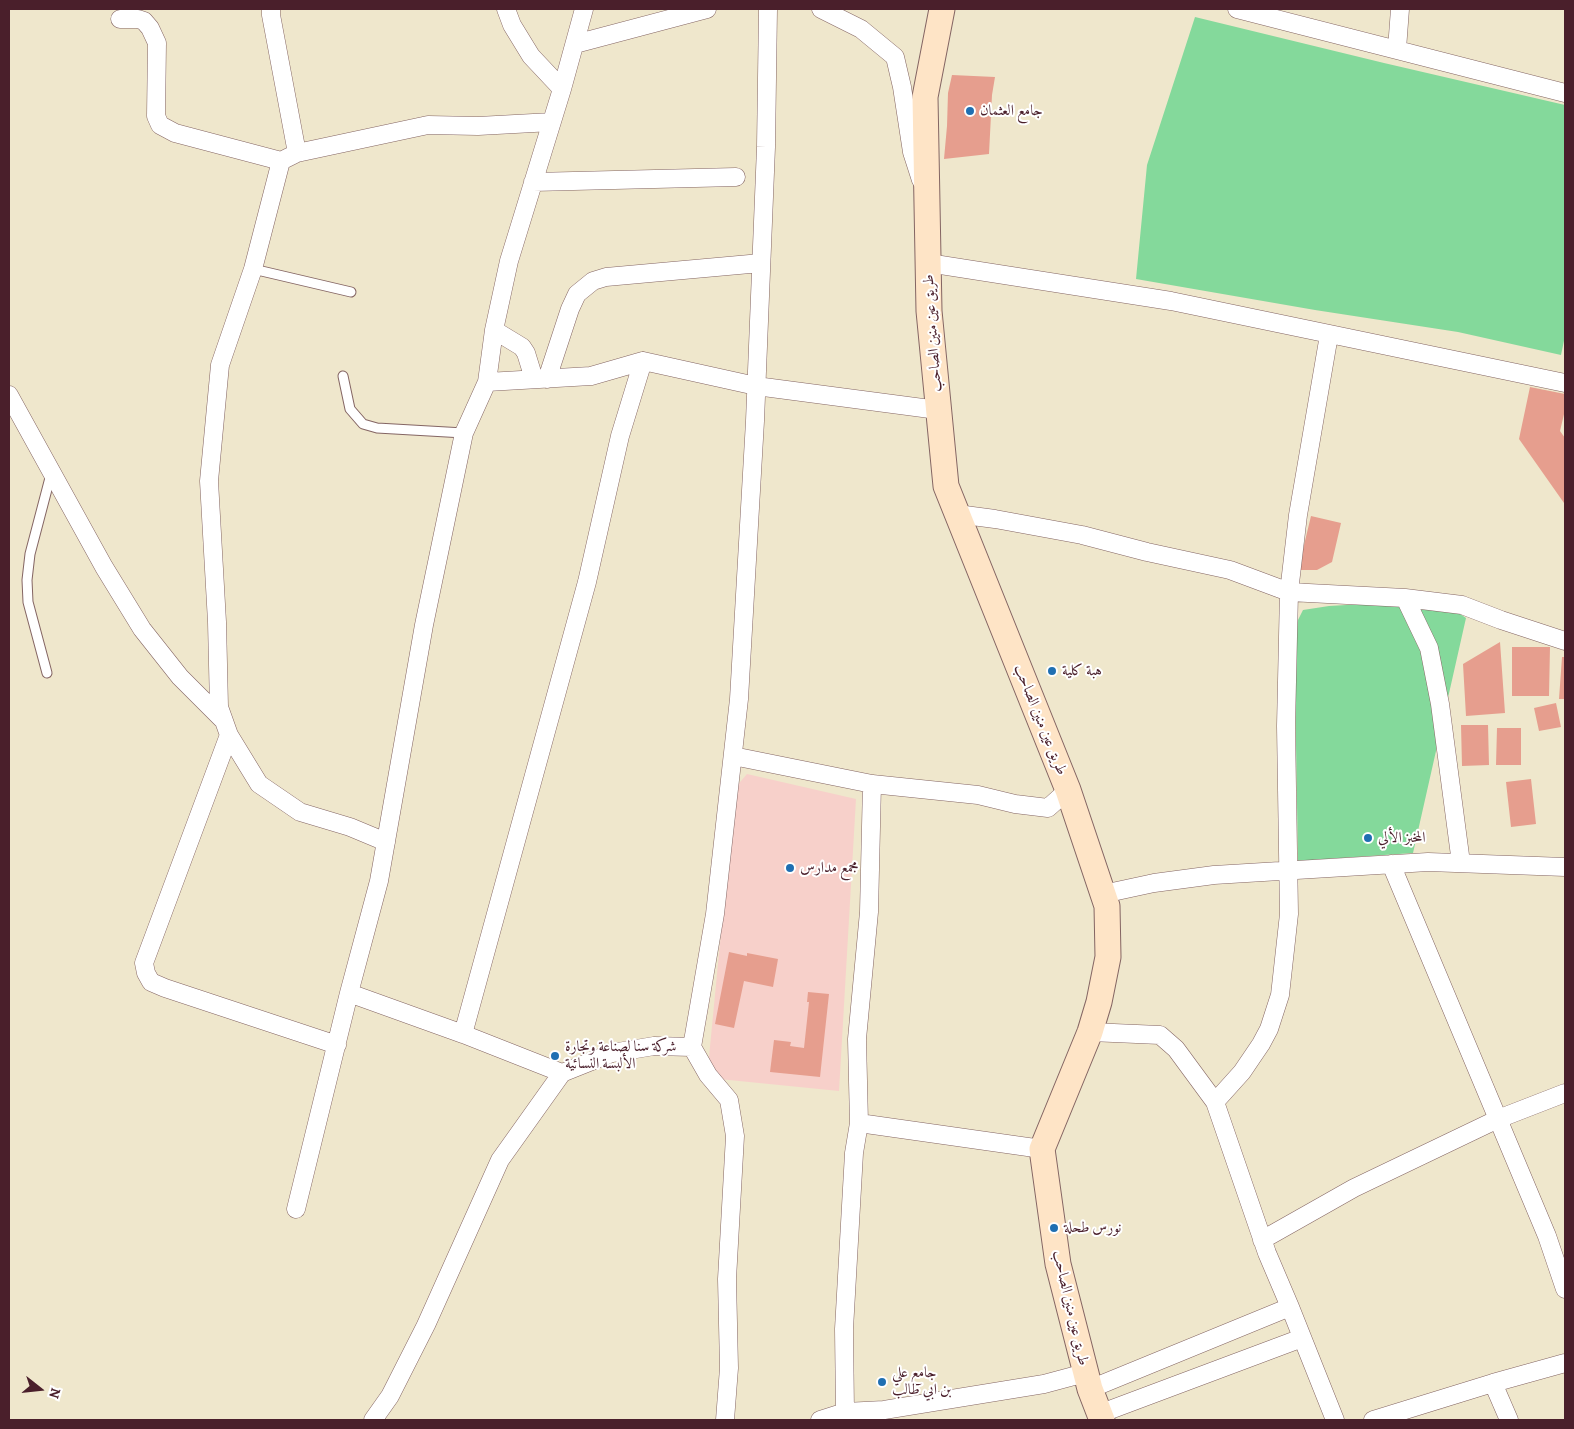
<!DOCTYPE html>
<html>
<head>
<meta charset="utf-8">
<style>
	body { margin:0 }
	#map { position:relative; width:1574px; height:1429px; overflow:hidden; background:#efe7cc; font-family:Alegreya,serif }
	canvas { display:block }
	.frame { position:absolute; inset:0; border:10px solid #4a1f2b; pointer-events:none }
	.north { position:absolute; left:15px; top:1364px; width:50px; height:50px; -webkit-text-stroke:4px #fff; paint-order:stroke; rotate:106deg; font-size:14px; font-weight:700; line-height:20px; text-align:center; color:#4a1f2b }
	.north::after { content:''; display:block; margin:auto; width:18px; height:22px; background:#4a1f2b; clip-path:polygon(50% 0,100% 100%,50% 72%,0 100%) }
</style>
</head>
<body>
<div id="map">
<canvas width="1574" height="1429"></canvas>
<div class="frame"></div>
<div class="north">N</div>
</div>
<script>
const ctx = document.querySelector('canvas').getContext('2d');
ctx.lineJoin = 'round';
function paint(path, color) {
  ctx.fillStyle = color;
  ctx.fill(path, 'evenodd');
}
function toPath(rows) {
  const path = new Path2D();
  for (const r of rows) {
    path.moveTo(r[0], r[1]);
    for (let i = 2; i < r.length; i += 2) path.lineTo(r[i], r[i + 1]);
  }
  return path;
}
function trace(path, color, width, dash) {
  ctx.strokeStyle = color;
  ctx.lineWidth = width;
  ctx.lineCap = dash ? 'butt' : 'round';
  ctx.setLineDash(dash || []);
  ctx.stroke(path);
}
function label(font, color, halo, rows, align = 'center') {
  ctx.font = font + ' Alegreya,Amiri,serif';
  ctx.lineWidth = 4;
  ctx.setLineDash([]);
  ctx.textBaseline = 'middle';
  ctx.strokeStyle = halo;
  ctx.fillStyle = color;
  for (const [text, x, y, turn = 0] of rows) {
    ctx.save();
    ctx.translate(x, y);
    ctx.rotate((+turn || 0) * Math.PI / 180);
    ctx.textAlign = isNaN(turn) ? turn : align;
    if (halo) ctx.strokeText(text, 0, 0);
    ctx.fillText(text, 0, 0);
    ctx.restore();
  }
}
paint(toPath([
	[747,774,856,799,839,1091,719,1079,711,1070,709,1057,735,788]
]), '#f7d0ca');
paint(toPath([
	[1195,17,1384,63,1565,105,1565,336,1561,355,1458,332,1315,310,1136,279,1147,165],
	[1398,602,1453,609,1466,618,1413,853,1298,861,1294,628,1303,610,1329,606]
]), '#84d99b');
paint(toPath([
	[952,75,995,77,992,95,989,154,944,159,947,126,948,93],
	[1530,387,1565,394,1565,410,1560,431,1565,438,1565,501,1564,503,1519,439],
	[1311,516,1341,523,1332,562,1317,570,1298,570],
	[1500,642,1505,713,1466,716,1463,664],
	[1512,647,1550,647,1549,696,1512,696],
	[1562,657,1565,657,1565,699,1559,699],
	[1556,703,1561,727,1539,731,1534,708],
	[1461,725,1488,725,1489,765,1462,766],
	[1497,728,1521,728,1521,765,1496,765],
	[1531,779,1536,824,1511,827,1506,782],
	[729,952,747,956,747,953,778,959,773,987,744,981,734,1028,715,1024],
	[808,992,829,994,820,1077,770,1072,774,1040,791,1042,790,1046,804,1048,809,1002,807,1002]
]), '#e69e8e');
const service = toPath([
	[253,269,351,292],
	[343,376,350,409,363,424,377,428,464,433],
	[47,673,28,602,27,580,30,554,51,474]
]);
const minor = toPath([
	[271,9,271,15,297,153],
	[506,9,512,25,531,56,562,89],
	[821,9,861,29,895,57,902,87,912,152,921,180],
	[1237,9,1565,93],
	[120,19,138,19,144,21,150,28,157,43,156,116,160,125,175,133,281,161],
	[575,44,707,9],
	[1397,49,1400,9],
	[533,182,736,177],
	[928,263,1171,301,1565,383],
	[494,330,522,347,526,353,534,379],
	[643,361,756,386,938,410],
	[547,379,570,309,577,294,593,281,606,277,761,263],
	[487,382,494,330,509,261,562,89,584,9],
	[9,395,104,567,142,629,180,677,223,720],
	[957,514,995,519,1082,535,1147,552,1230,570,1289,592,1298,515,1329,335],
	[1405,598,1429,648,1440,704,1461,863],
	[229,735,144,963,146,973,151,982,165,988,337,1045],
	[733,756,872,784,978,795,1015,804,1048,808,1068,790],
	[386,842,350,827,300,812,259,784,229,735,219,707,217,622,209,481,220,365,253,269,281,161,297,153,428,125,478,126,552,122],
	[1391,864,1547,1236,1565,1289],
	[1103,894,1154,883,1214,875,1428,862,1565,867],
	[1090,1032,1160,1035,1176,1049,1215,1102],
	[463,1034,562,1073],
	[692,1047,708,1075,729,1100,735,1136,727,1279,729,1368,725,1420],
	[859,1123,1042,1149],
	[296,1209,349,993,379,881,424,625,464,433,487,382,591,376,643,361,620,436,587,582,463,1034,349,993],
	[1262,1240,1354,1188,1498,1119,1565,1093],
	[1493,1383,1509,1420],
	[1090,1389,1290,1307],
	[845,1412,844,1329,854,1153,859,1123,857,1039,869,912,872,784],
	[1099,1414,1302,1338],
	[373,1420,390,1396,426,1325,500,1160,562,1073,612,1053,654,1046,692,1047,715,914,739,699,755,421,766,147,768,9],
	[820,1420,845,1412,884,1410,1044,1384,1085,1373],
	[1335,1420,1290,1307,1267,1253,1215,1102,1242,1072,1261,1044,1269,1029,1280,995,1289,914,1286,726,1289,592,1405,598,1462,605,1501,620,1565,641],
	[1373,1420,1493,1383,1565,1363]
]);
const secondary = toPath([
	[942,9,925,97,929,311,946,486,1068,790,1107,906,1108,957,1099,1002,1090,1032,1042,1149,1058,1264,1090,1389,1102,1420]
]);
trace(service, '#846563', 11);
trace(minor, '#846563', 19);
trace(secondary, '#846563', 27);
trace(service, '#fff', 9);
trace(minor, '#fff', 18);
trace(secondary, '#fee4c6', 25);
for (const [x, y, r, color] of [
	[970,111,5,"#1f6fb2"],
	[1052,671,5,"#1f6fb2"],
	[1368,838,5,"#1f6fb2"],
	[790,868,5,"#1f6fb2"],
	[555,1056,5,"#1f6fb2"],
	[1054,1228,5,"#1f6fb2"],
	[882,1382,5,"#1f6fb2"]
]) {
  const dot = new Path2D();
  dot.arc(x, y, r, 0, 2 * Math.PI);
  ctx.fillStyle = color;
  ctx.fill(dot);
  trace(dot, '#fff', 2);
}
label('15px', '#4a1f2b', '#fff', [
	["جامع العثمان",980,111],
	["هبة كلية",1062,671],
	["المخبز الألي",1378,838],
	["مجمع مدارس",800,868],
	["شركة سنا لصناعة وتجارة",565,1047],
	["الألبسة النسائية",565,1064],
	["نورس طحلة",1064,1228],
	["جامع علي",892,1373],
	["بن ابي طالب",892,1390]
], 'left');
label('15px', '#4a1f2b', '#fff', [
	["طريق عين منين الصاحب",933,333,-94],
	["طريق عين منين الصاحب",1040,720,68],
	["طريق عين منين الصاحب",1070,1308,77]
]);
</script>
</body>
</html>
